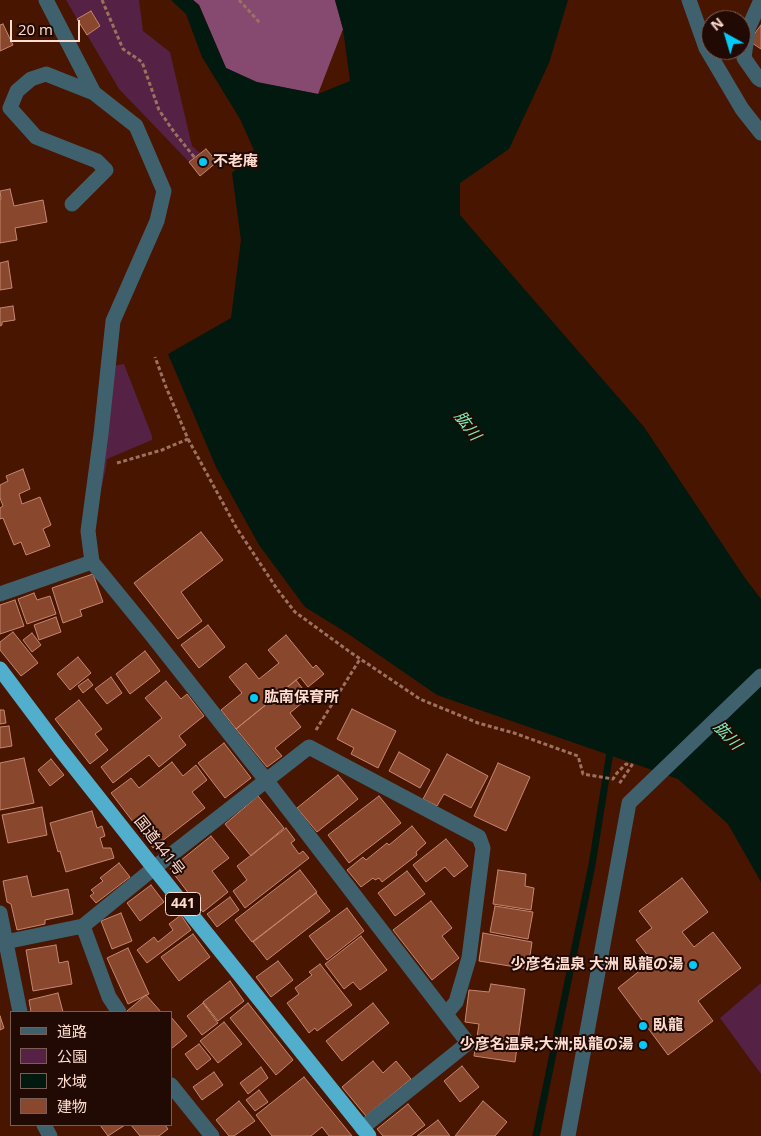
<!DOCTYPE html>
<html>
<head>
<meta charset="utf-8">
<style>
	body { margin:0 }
	#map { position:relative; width:761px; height:1136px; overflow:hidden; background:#481500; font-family:"Open Sans","Noto Sans JP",sans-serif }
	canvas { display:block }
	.legend { position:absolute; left:10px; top:1011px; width:162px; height:115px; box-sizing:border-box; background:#200a03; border:1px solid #795e55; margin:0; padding:6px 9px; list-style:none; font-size:15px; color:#fedccf }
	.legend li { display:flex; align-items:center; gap:10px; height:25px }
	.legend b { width:25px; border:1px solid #795e55 }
	.north { position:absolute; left:701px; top:10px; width:50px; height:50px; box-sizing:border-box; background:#200a03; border:1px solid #795e55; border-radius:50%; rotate:321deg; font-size:14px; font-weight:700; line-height:20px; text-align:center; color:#fedccf }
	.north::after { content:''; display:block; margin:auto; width:18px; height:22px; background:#03cbf9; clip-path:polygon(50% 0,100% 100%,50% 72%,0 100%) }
	.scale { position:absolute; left:10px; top:20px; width:70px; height:22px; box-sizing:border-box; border:2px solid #fedccf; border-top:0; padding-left:6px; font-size:15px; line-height:18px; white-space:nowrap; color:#fedccf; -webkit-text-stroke:4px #200a03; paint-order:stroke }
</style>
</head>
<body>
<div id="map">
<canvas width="761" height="1136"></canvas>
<ul class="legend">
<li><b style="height:6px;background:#3f616d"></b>道路</li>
<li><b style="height:14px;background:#552144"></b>公園</li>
<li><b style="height:14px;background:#02190f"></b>水域</li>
<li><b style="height:14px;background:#89472d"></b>建物</li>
</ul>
<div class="north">N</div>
<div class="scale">20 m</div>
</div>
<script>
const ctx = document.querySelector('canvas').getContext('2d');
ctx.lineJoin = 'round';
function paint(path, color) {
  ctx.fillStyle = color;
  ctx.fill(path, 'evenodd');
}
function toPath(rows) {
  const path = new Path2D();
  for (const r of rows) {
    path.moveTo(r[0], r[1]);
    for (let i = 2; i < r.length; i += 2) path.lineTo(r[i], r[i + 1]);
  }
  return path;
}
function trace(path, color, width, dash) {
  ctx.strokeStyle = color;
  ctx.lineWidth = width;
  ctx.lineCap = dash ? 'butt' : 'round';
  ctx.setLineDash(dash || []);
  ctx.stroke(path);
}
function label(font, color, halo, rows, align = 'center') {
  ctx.font = font + ' "Open Sans","Noto Sans JP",sans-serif';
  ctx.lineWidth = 4;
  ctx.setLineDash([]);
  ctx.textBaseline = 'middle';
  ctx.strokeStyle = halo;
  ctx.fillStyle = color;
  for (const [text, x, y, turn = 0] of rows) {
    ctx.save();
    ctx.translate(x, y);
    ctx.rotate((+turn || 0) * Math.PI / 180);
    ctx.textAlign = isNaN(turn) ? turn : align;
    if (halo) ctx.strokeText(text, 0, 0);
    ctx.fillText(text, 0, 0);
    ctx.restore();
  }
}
paint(toPath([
	[66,0,139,0,143,31,170,52,192,146,200,153,189,162,119,89,87,35,100,26,91,11,77,19],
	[124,364,152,436,152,440,107,459,106,467,102,486,98,485,113,366],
	[761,983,761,1074,720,1018]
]), '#552144');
paint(toPath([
	[193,0,335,0,343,29,318,94,255,82,226,68,199,5]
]), '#864970');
paint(toPath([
	[171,0,193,0,199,5,226,68,257,82,318,94,350,81,343,29,335,0,568,0,549,63,509,149,460,183,460,215,644,427,745,578,761,599,761,882,728,824,678,779,437,695,347,633,305,607,259,545,216,467,168,354,231,318,241,240,232,173,254,150,240,119,202,57,186,14]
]), '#02190f');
trace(toPath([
	[536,1136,592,865,611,746]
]), '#02190f', 7);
const building = toPath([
	[91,11,100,26,87,35,77,19,91,11],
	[3,24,13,45,0,51,0,25,3,24],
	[761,25,761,49,749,41,761,25],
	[206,149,217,162,200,176,189,162,206,149],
	[10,189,14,206,43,200,47,222,15,228,17,240,0,243,0,199,1,199,0,191,10,189],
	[8,261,12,288,0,290,0,263,8,261],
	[13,306,15,320,2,322,2,325,0,326,0,308,13,306],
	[23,469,30,489,19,494,22,504,40,497,51,525,43,529,50,546,26,555,21,542,14,545,3,518,0,519,0,508,3,506,0,498,0,485,8,481,6,476,23,469],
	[201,532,223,560,181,592,202,621,178,639,134,583,201,532],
	[93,574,103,602,80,610,82,616,63,623,52,588,93,574],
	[34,593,37,600,50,596,56,614,27,624,18,599,34,593],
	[15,600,24,626,0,634,0,605,15,600],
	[56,617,61,632,39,640,34,625,56,617],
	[208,625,225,647,199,668,181,645,208,625],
	[13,632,38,663,21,676,0,650,0,642,13,632],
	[32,633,41,645,32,652,23,640,32,633],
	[286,635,313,668,316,665,324,674,308,687,300,677,236,729,221,710,242,693,229,677,246,663,259,679,279,663,268,650,286,635],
	[145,651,160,671,130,694,116,674,145,651],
	[78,657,91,673,70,690,57,674,78,657],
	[111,677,122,693,107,704,95,689,111,677],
	[88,679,93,685,83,693,78,686,88,679],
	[296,680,309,697,290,713,301,727,275,748,282,756,267,767,236,729,296,680],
	[166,681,181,699,187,694,204,716,179,736,186,745,159,767,149,755,113,783,101,767,162,718,145,698,166,681],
	[79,700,102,729,95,734,108,750,90,764,55,719,79,700],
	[352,709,396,731,378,768,351,754,354,748,337,739,352,709],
	[0,710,4,710,6,723,0,724,0,710],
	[9,726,12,746,0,748,0,727,9,726],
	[224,743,251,778,225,798,198,763,224,743],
	[399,752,430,770,420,788,389,771,399,752],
	[447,754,488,776,471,808,444,794,437,806,423,799,447,754],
	[24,758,34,803,0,810,0,763,24,758],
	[51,759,64,775,50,786,38,770,51,759],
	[172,762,183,776,196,765,207,780,192,792,205,808,153,848,111,793,131,778,139,788,172,762],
	[498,763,530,777,506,831,474,816,498,763],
	[338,775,358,799,317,832,297,808,338,775],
	[258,796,284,828,251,856,225,824,258,796],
	[379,796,401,823,349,863,328,835,379,796],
	[42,807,47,835,8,843,2,815,42,807],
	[92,811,97,828,102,826,105,836,100,838,103,848,111,848,114,858,66,872,60,851,58,852,50,823,92,811],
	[412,826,426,843,416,852,417,855,382,882,379,878,375,880,373,878,361,887,347,870,363,857,366,860,387,843,389,845,412,826],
	[286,828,295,840,291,843,299,854,303,851,309,858,245,908,233,891,247,880,237,866,286,828],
	[211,836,229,858,212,871,228,892,203,912,170,869,211,836],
	[446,839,468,866,454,877,445,867,426,882,413,865,446,839],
	[119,863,130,877,96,903,90,896,94,893,91,890,103,881,100,878,119,863],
	[300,870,317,892,252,942,235,920,300,870],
	[498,870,526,874,525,886,534,888,531,910,493,904,498,870],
	[407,871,425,894,395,916,378,893,407,871],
	[27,876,32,897,68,889,73,914,45,920,45,924,17,930,11,904,7,902,3,881,27,876],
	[682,878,708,912,682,932,694,947,713,932,741,968,698,1001,713,1021,668,1055,618,988,652,961,636,940,652,928,639,911,682,878],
	[151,885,164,902,140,921,127,903,151,885],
	[316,893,330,911,267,960,253,942,316,893],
	[230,897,239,910,217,927,207,914,230,897],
	[431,901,452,928,442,936,459,958,432,980,393,930,431,901],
	[495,906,533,912,528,939,490,932,495,906],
	[347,908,364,931,327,960,309,936,347,908],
	[121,913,132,941,112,949,101,921,121,913],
	[181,915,191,930,147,963,137,950,154,937,158,942,173,930,169,924,181,915],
	[483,933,532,942,528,969,479,961,483,933],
	[193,934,210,957,179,981,161,957,193,934],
	[361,936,387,970,360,990,353,982,344,989,325,964,361,936],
	[56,945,59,963,68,961,72,984,33,991,26,950,56,945],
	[128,948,149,994,128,1004,107,958,128,948],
	[278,961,293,980,271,997,256,977,278,961],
	[320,964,352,1005,317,1031,315,1028,309,1033,287,1003,299,994,295,988,312,975,309,972,320,964],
	[230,981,244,1001,218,1021,203,1002,230,981],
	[491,984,525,989,515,1062,474,1056,479,1024,465,1022,469,990,489,992,491,984],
	[58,993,63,1012,31,1012,29,1000,58,993],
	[146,995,161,1012,128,1012,127,1011,146,995],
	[203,1003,218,1023,202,1035,187,1016,203,1003],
	[248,1003,293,1060,276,1075,230,1018,248,1003],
	[373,1003,389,1023,342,1061,326,1041,373,1003],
	[0,1016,4,1028,0,1030,0,1016],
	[171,1017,187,1036,171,1049,171,1017],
	[224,1022,242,1044,218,1063,200,1041,224,1022],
	[199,1044,211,1059,197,1070,185,1054,199,1044],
	[373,1061,383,1073,396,1061,411,1079,366,1116,342,1087,373,1061],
	[462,1066,479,1087,460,1102,444,1081,462,1066],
	[261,1067,268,1078,248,1094,240,1083,261,1067],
	[214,1072,223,1085,202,1100,193,1087,214,1072],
	[304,1077,352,1136,329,1136,322,1127,311,1136,272,1136,256,1115,304,1077],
	[259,1090,268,1102,255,1111,246,1100,259,1090],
	[239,1101,255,1121,234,1136,229,1136,216,1120,239,1101],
	[483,1101,507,1122,495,1136,455,1136,483,1101],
	[408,1104,425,1125,411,1136,383,1136,377,1129,408,1104],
	[438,1120,450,1136,417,1136,438,1120],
	[100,1125,125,1125,108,1136,100,1125],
	[131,1125,165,1125,168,1129,159,1136,140,1136,131,1125]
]);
paint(building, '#89472d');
trace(building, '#c5876f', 1);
trace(toPath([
	[102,0,123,49,142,62,159,110,174,132,195,158],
	[239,0,261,24],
	[188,439,236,527,277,589,295,612,350,652,420,699,478,723,514,733,578,756,583,774,613,779,617,773,626,764,632,765,619,784],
	[117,463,162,450,188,439,166,387,155,357],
	[316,730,360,659]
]), '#9d7160', 3, [4, 2.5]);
trace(toPath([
	[46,0,94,93,136,126,164,191,157,221,113,321,101,434,88,531,92,562,150,633,266,780,468,1043,362,1128],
	[689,0,706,48,742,109,761,133],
	[761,0,748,29,744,58,758,78,761,80],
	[72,204,106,170,97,161,36,137,10,108,17,91,31,79,46,74,94,93],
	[0,594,92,562],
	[0,913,20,1012],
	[83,926,109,997,119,1012],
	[5,942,83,926,154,868,309,747,479,837,483,848,469,958,456,1002,446,1014],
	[171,1085,212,1136],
	[44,1125,50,1136],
	[568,1136,629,803,761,676]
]), '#3f616d', 15);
trace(toPath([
	[0,669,60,749,154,868,369,1136]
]), '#51aecc', 15);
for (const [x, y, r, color] of [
	[203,162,5,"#03cbf9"],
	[254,698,5,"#03cbf9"],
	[693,965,5,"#03cbf9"],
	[643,1026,5,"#03cbf9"],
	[643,1045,5,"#03cbf9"]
]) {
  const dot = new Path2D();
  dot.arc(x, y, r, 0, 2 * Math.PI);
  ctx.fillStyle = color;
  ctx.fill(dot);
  trace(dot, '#200a03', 2);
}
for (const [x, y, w] of [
	[183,904,35]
]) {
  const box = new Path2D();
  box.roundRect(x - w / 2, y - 11.5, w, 23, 4);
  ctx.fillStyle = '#200a03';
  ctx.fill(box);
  trace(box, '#fedccf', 1);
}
label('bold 14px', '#fedccf', null, [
	["441",183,904]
]);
label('bold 15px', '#fedccf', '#200a03', [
	["不老庵",213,162],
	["肱南保育所",264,698],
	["少彦名温泉 大洲 臥龍の湯",683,965,"right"],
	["臥龍",653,1026],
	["少彦名温泉;大洲;臥龍の湯",633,1045,"right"]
], 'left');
label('15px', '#fedccf', '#200a03', [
	["国道441号",159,846,52]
]);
label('italic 16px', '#7aebb7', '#200a03', [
	["肱川",467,426,53],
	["肱川",727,736,47]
]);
</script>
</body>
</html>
